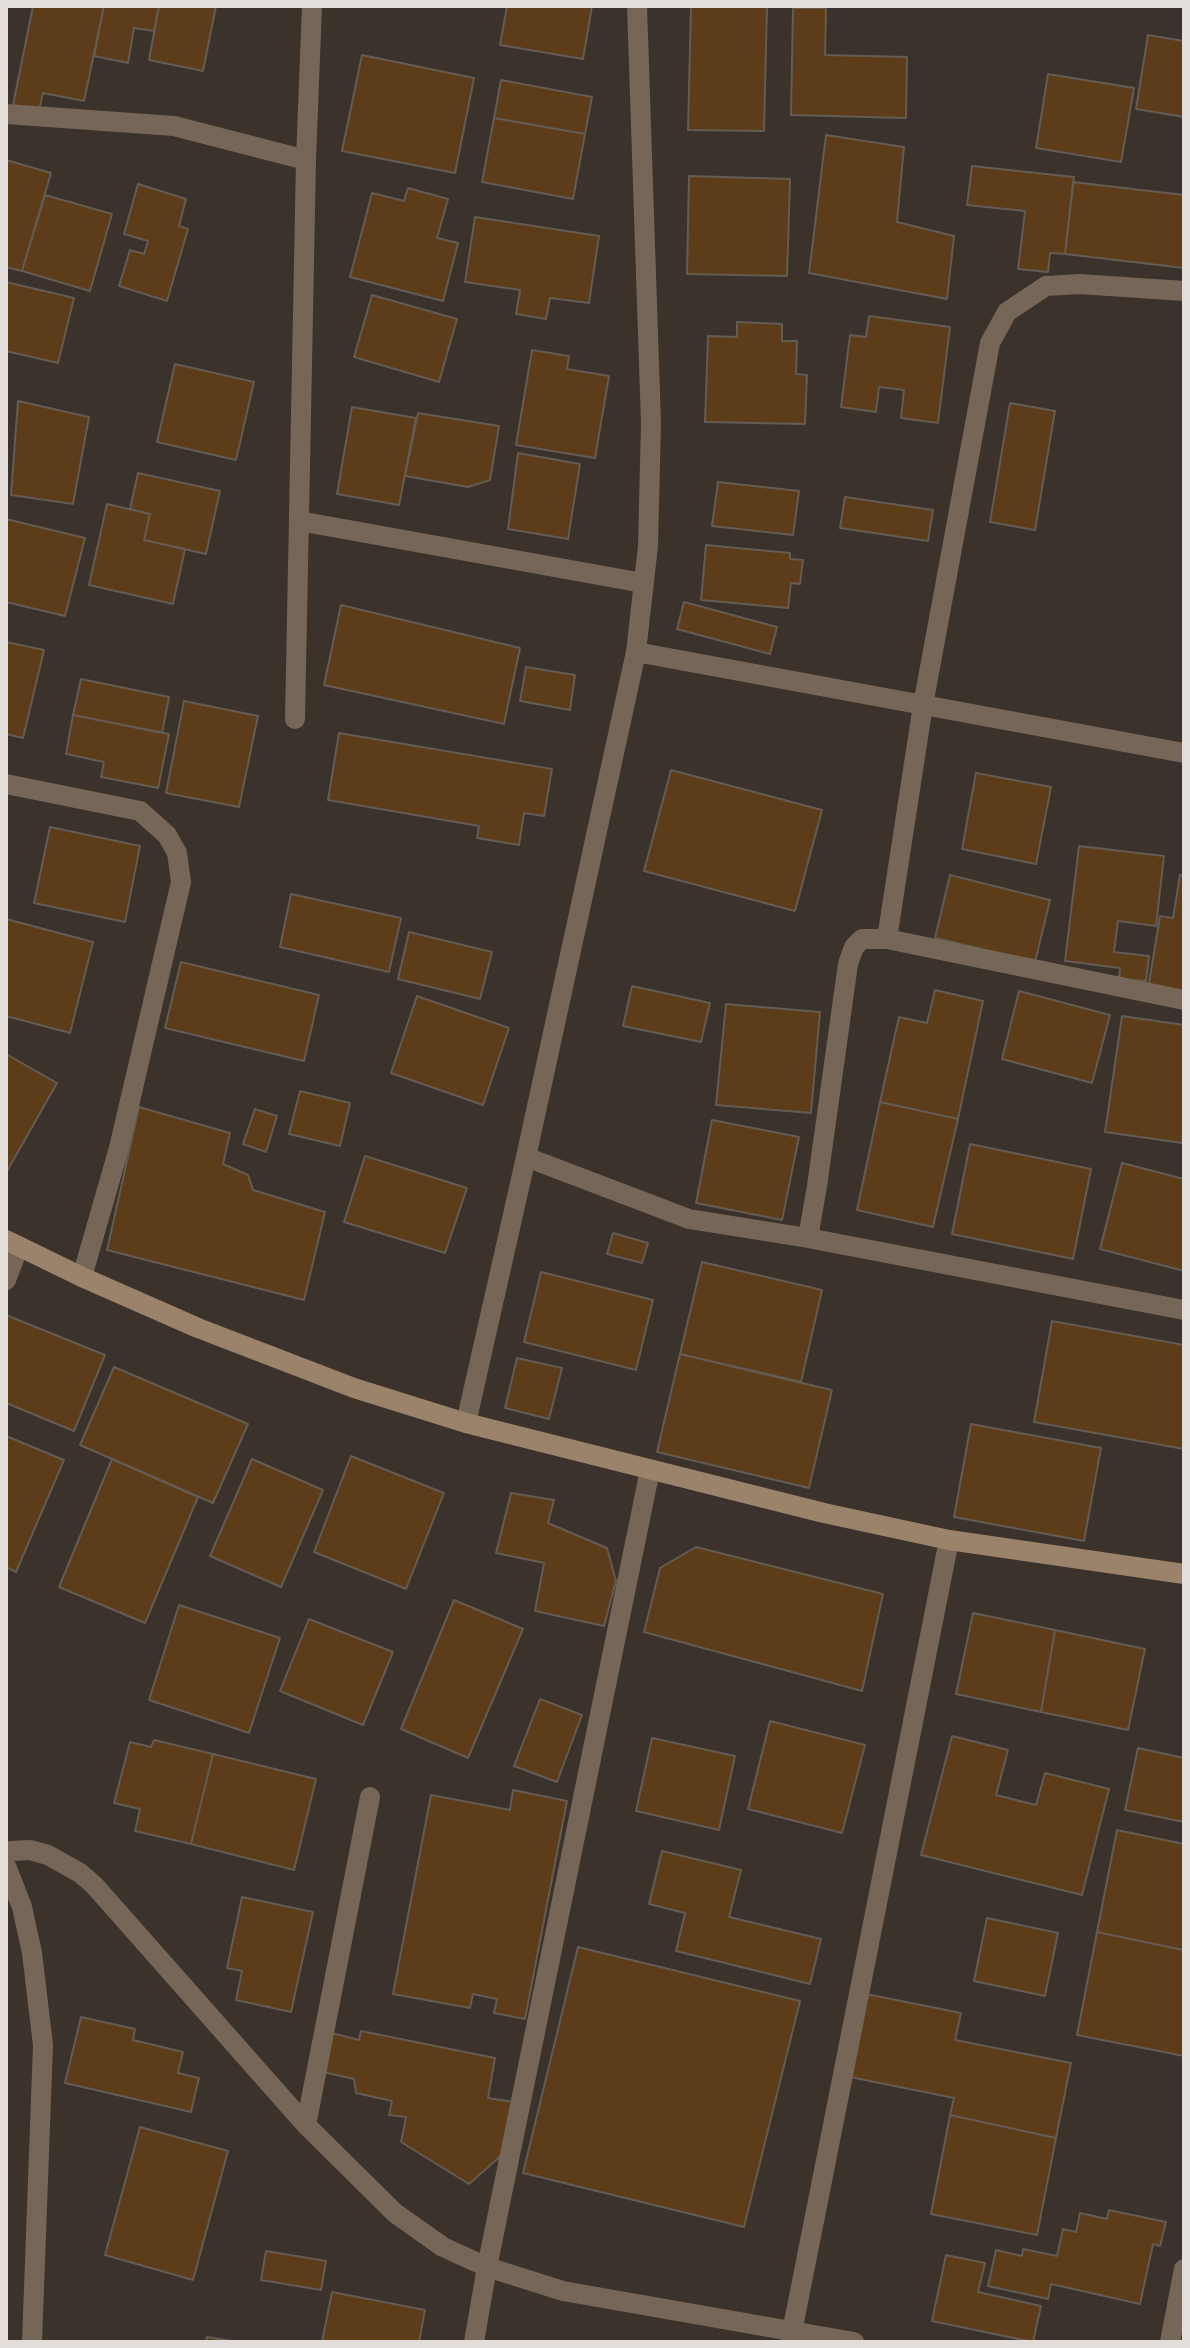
<!DOCTYPE html>
<html>
<head>
<meta charset="utf-8">
<style>
	body { margin:0 }
	#map { position:relative; width:1190px; height:2348px; overflow:hidden; background:#3a322b; font-family:Manrope,sans-serif }
	canvas { display:block }
	.frame { position:absolute; inset:0; border:8px solid #e3ded9; pointer-events:none }
</style>
</head>
<body>
<div id="map">
<canvas width="1190" height="2348"></canvas>
<div class="frame"></div>
</div>
<script>
const ctx = document.querySelector('canvas').getContext('2d');
ctx.lineJoin = 'round';
function paint(path, color) {
  ctx.fillStyle = color;
  ctx.fill(path, 'evenodd');
}
function toPath(rows) {
  const path = new Path2D();
  for (const r of rows) {
    path.moveTo(r[0], r[1]);
    for (let i = 2; i < r.length; i += 2) path.lineTo(r[i], r[i + 1]);
  }
  return path;
}
function trace(path, color, width, dash) {
  ctx.strokeStyle = color;
  ctx.lineWidth = width;
  ctx.lineCap = dash ? 'butt' : 'round';
  ctx.setLineDash(dash || []);
  ctx.stroke(path);
}
const building = toPath([
	[33,6,104,6,84,101,43,93,39,110,13,105,33,6],
	[104,6,159,6,154,31,134,28,128,63,94,56,104,6],
	[159,6,216,6,203,71,149,60,159,6],
	[507,6,592,6,583,59,500,45,507,6],
	[691,6,767,6,764,131,688,130,691,6],
	[793,8,826,8,825,55,907,57,906,118,791,115,793,8],
	[1148,35,1184,41,1184,117,1136,109,1148,35],
	[362,55,474,78,455,173,342,151,362,55],
	[1048,74,1134,88,1121,162,1036,148,1048,74],
	[501,80,592,97,585,134,494,118,501,80],
	[494,118,585,134,573,199,482,182,494,118],
	[826,135,904,147,897,222,954,236,947,299,809,273,826,135],
	[6,160,51,173,22,271,6,267,6,160],
	[972,166,1074,177,1065,254,1050,253,1048,272,1018,269,1025,211,967,205,972,166],
	[689,176,790,179,787,276,687,274,689,176],
	[1073,182,1184,195,1184,268,1065,254,1073,182],
	[138,184,186,199,179,226,188,229,167,301,119,286,130,250,144,254,148,241,124,234,138,184],
	[408,188,448,199,437,238,458,243,443,301,350,277,372,193,404,201,408,188],
	[45,195,112,214,90,291,22,271,45,195],
	[475,217,599,236,589,303,550,298,546,319,516,314,520,290,465,282,475,217],
	[6,282,74,298,58,363,6,351,6,282],
	[372,295,457,319,439,382,354,357,372,295],
	[869,316,950,327,938,423,901,418,904,390,879,387,876,412,841,407,850,335,866,337,869,316],
	[737,322,782,324,782,341,797,341,796,374,807,375,805,424,705,422,708,336,737,337,737,322],
	[532,350,569,356,567,369,609,376,595,458,516,445,532,350],
	[175,364,254,382,236,460,157,442,175,364],
	[18,401,89,417,73,504,11,495,18,401],
	[1010,403,1055,411,1035,530,990,522,1010,403],
	[352,407,416,418,399,505,337,494,352,407],
	[418,413,499,426,490,480,468,487,405,476,418,413],
	[518,453,580,464,568,539,508,529,518,453],
	[138,473,220,491,206,554,144,540,150,514,130,509,138,473],
	[718,482,799,491,793,535,712,526,718,482],
	[845,497,933,510,928,541,840,528,845,497],
	[107,504,150,514,144,540,185,549,173,604,89,585,107,504],
	[6,519,85,538,65,616,6,602,6,519],
	[706,545,790,553,790,559,803,560,800,584,791,583,788,608,701,600,706,545],
	[684,602,777,627,770,654,677,629,684,602],
	[341,605,520,648,504,724,324,685,341,605],
	[6,642,44,650,23,738,6,734,6,642],
	[526,667,575,675,570,710,520,701,526,667],
	[81,679,169,697,162,733,73,715,81,679],
	[184,701,258,716,239,807,166,793,184,701],
	[73,715,169,734,158,788,101,777,104,762,66,754,73,715],
	[339,733,552,769,544,816,524,813,519,845,477,838,479,826,328,800,339,733],
	[671,770,822,810,795,911,644,871,671,770],
	[976,773,1051,787,1036,864,962,849,976,773],
	[50,827,140,846,125,922,34,903,50,827],
	[1079,846,1164,856,1156,926,1118,921,1114,952,1149,956,1146,981,1119,979,1120,968,1065,961,1079,846],
	[950,875,1050,900,1035,962,935,938,950,875],
	[1180,875,1184,876,1184,995,1148,989,1160,916,1173,918,1180,875],
	[291,894,401,918,389,972,280,947,291,894],
	[6,919,93,942,70,1033,6,1016,6,919],
	[409,932,492,952,480,999,398,979,409,932],
	[181,962,319,995,304,1061,165,1028,181,962],
	[632,986,710,1003,701,1042,623,1026,632,986],
	[935,990,983,1001,958,1119,880,1102,899,1017,927,1023,935,990],
	[1019,991,1110,1015,1092,1083,1002,1059,1019,991],
	[417,996,509,1028,483,1105,391,1073,417,996],
	[726,1004,820,1012,811,1113,716,1105,726,1004],
	[1122,1016,1184,1025,1184,1131,1182,1143,1105,1132,1122,1016],
	[6,1054,57,1083,6,1173,6,1054],
	[300,1091,350,1103,340,1146,289,1134,300,1091],
	[880,1102,958,1119,933,1227,857,1210,880,1102],
	[139,1107,230,1133,223,1164,248,1175,253,1190,325,1212,304,1300,107,1250,139,1107],
	[255,1109,277,1116,266,1152,243,1144,255,1109],
	[712,1120,799,1137,782,1220,696,1203,712,1120],
	[970,1144,1091,1169,1073,1259,952,1234,970,1144],
	[365,1156,467,1188,445,1253,344,1222,365,1156],
	[1122,1163,1184,1179,1184,1271,1100,1249,1122,1163],
	[613,1233,648,1243,642,1263,607,1254,613,1233],
	[702,1262,822,1290,801,1382,680,1354,702,1262],
	[541,1272,653,1300,636,1370,524,1342,541,1272],
	[6,1315,105,1355,74,1431,6,1403,6,1315],
	[1052,1321,1184,1345,1184,1449,1034,1422,1052,1321],
	[680,1354,832,1390,809,1488,657,1452,680,1354],
	[517,1358,562,1368,549,1419,505,1408,517,1358],
	[114,1367,248,1424,213,1503,80,1445,114,1367],
	[971,1424,1101,1448,1084,1541,954,1517,971,1424],
	[6,1436,64,1460,16,1572,6,1567,6,1436],
	[351,1456,444,1493,406,1589,314,1552,351,1456],
	[112,1459,198,1497,145,1623,59,1587,112,1459],
	[252,1459,323,1490,281,1587,210,1556,252,1459],
	[511,1493,554,1500,548,1523,607,1548,616,1581,604,1626,535,1611,544,1563,496,1553,511,1493],
	[696,1547,883,1594,862,1691,644,1632,660,1568,696,1547],
	[454,1600,523,1629,468,1758,401,1729,454,1600],
	[179,1605,280,1638,249,1733,149,1700,179,1605],
	[973,1613,1055,1630,1041,1712,956,1694,973,1613],
	[309,1619,393,1652,363,1725,280,1691,309,1619],
	[1055,1630,1145,1649,1128,1730,1041,1712,1055,1630],
	[540,1699,582,1715,557,1782,514,1766,540,1699],
	[770,1721,865,1745,842,1833,748,1809,770,1721],
	[952,1736,1008,1750,996,1795,1036,1805,1045,1773,1109,1789,1082,1895,921,1855,952,1736],
	[652,1738,735,1756,719,1830,636,1811,652,1738],
	[154,1740,213,1754,191,1844,135,1831,140,1809,114,1803,130,1742,151,1747,154,1740],
	[1138,1748,1184,1758,1184,1822,1125,1810,1138,1748],
	[213,1754,316,1779,294,1870,191,1844,213,1754],
	[513,1790,567,1801,525,2019,494,2013,497,1999,473,1994,470,2008,393,1994,431,1795,510,1810,513,1790],
	[1117,1830,1184,1844,1183,1950,1097,1932,1117,1830],
	[662,1851,741,1870,729,1917,821,1939,810,1984,676,1951,685,1913,649,1904,662,1851],
	[242,1897,313,1912,291,2012,236,2000,242,1971,227,1968,242,1897],
	[987,1918,1058,1933,1045,1996,974,1981,987,1918],
	[1097,1932,1183,1950,1184,1947,1184,2056,1077,2035,1097,1932],
	[578,1947,800,2001,744,2227,523,2173,578,1947],
	[866,1994,961,2013,955,2040,1071,2063,1056,2138,950,2115,954,2098,850,2077,866,1994],
	[81,2017,135,2029,133,2040,183,2052,178,2073,199,2078,191,2112,65,2083,81,2017],
	[361,2031,495,2058,488,2098,514,2102,503,2154,469,2184,401,2142,406,2117,389,2115,392,2101,356,2093,354,2079,323,2072,332,2033,359,2040,361,2031],
	[950,2115,1056,2138,1037,2235,931,2214,950,2115],
	[140,2127,228,2151,193,2280,105,2255,140,2127],
	[1109,2210,1166,2222,1160,2246,1153,2244,1140,2304,1051,2284,1048,2299,988,2286,996,2250,1022,2256,1023,2249,1057,2256,1063,2229,1076,2232,1080,2213,1107,2219,1109,2210],
	[266,2251,326,2261,321,2290,261,2280,266,2251],
	[946,2255,985,2263,978,2292,1041,2306,1033,2342,932,2321,946,2255],
	[332,2292,425,2310,419,2342,322,2342,332,2292],
	[207,2337,238,2342,206,2342,207,2337]
]);
paint(building, '#5d3d19');
trace(building, '#645c54', 2);
trace(toPath([
	[6,114,174,126,306,160],
	[299,521,643,583],
	[636,652,1184,753],
	[295,719,306,160,312,6],
	[6,784,140,811,167,835,177,853,181,882,119,1148,82,1277],
	[887,939,923,705,990,343,1007,312,1046,286,1079,284,1184,291],
	[526,1157,689,1219,808,1238,1184,1310],
	[808,1238,817,1186,848,964,854,947,862,939,887,939,1184,1000],
	[6,1280,19,1246],
	[466,1423,526,1157,636,652,648,546,651,423,637,6],
	[6,1854,11,1851,30,1850,48,1855,80,1873,94,1885,306,2125,395,2213,443,2247,487,2267,563,2291,854,2342],
	[6,1866,22,1907,32,1953,43,2045,32,2342],
	[306,2125,370,1797],
	[474,2342,487,2267,650,1470],
	[790,2342,949,1540],
	[1170,2342,1184,2269]
]), '#766657', 20);
trace(toPath([
	[6,1240,82,1277,198,1328,354,1388,466,1423,824,1513,949,1540,1184,1574]
]), '#9b826a', 20);
</script>
</body>
</html>
